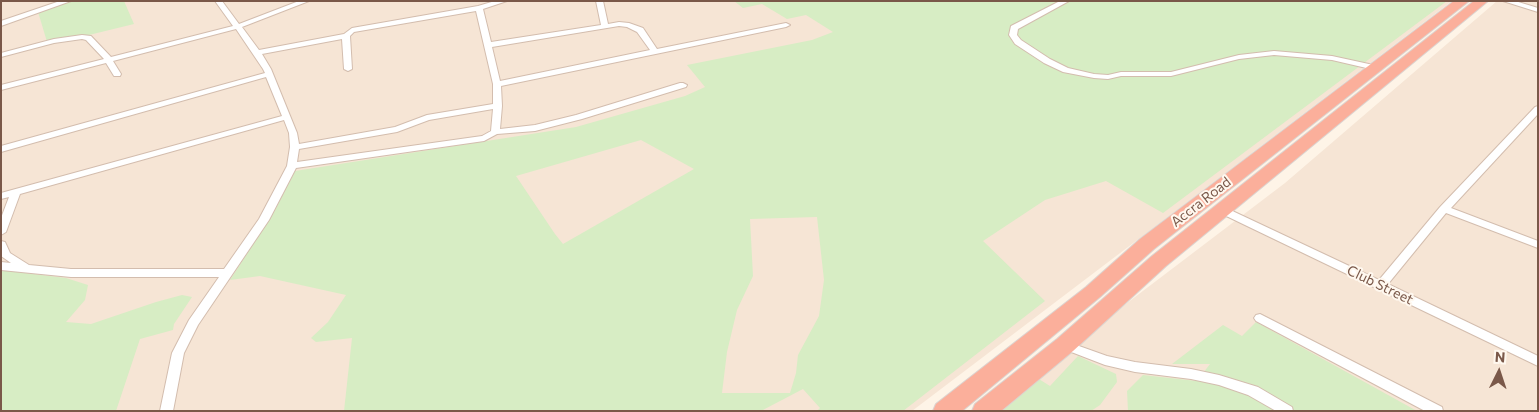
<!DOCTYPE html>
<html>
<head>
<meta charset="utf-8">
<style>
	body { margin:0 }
	#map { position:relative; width:1539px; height:412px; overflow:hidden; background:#fef4e7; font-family:Commissioner,sans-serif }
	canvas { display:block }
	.frame { position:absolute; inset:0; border:2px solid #7a5849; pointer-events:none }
	.north { position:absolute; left:1474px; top:347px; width:50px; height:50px; -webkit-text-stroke:4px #fff8ef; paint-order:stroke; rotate:4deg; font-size:14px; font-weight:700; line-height:20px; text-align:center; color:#7a5849 }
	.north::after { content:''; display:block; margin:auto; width:18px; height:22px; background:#7a5849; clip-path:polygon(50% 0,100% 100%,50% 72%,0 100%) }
</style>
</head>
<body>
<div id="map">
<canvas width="1539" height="412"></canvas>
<div class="frame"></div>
<div class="north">N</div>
</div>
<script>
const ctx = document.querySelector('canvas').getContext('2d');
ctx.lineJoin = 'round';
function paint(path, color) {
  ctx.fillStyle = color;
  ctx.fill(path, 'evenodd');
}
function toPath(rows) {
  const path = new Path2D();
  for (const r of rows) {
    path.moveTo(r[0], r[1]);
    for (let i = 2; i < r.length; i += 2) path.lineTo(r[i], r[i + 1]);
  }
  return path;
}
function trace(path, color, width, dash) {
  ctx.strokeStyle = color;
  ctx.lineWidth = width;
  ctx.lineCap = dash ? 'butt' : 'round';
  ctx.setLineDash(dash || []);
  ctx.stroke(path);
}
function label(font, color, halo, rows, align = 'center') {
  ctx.font = font + ' Commissioner,sans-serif';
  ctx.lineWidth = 4;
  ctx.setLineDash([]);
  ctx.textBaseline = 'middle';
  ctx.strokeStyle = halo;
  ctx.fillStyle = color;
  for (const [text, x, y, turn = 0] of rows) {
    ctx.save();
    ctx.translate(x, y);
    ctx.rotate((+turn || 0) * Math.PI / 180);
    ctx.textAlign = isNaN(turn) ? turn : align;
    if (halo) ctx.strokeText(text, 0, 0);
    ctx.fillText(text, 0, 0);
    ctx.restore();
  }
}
paint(toPath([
	[1,1,1452,1,912,411,1,411],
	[1497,1,1538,1,1538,411,989,411,1035,373,1285,183]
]), '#f6e5d5');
paint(toPath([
	[73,1,124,1,134,24,48,45,38,12],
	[734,1,1447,1,1163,213,1106,181,1045,200,983,241,1045,301,903,411,817,411,820,408,803,389,761,411,344,411,352,338,316,342,311,338,328,322,346,295,260,276,230,280,275,210,295,171,576,127,685,96,705,87,687,65,812,40,833,32,806,15,787,19,762,4,743,8],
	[641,140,694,169,563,244,555,234,516,176],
	[817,217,824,280,819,316,798,355,796,373,790,393,722,393,727,352,737,310,753,276,750,219],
	[1,270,66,278,88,285,85,300,66,322,91,324,156,302,182,295,192,297,174,324,173,330,140,339,116,411,1,411],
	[1256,322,1417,411,1128,411,1127,391,1143,375,1197,381,1210,364,1172,364,1223,325,1242,336],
	[1078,356,1116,374,1117,382,1100,405,1091,411,993,411,1034,376,1050,386]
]), '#d7edc4');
const street = toPath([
	[60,1,71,1,1,26,1,21,60,1],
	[215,1,222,1,239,24,299,1,309,1,242,27,259,50,344,34,352,28,478,6,495,1,507,1,483,9,491,42,601,25,596,1,603,1,608,24,619,22,629,23,643,28,657,49,786,23,790,25,786,27,501,86,502,106,500,129,535,125,576,115,680,83,683,83,687,85,686,87,582,119,535,131,497,134,484,141,296,168,269,220,198,325,184,353,173,411,160,411,172,353,189,320,219,277,71,277,1,270,1,262,11,263,1,256,1,241,5,242,10,253,29,265,71,269,224,269,259,219,287,166,290,147,289,133,284,120,20,194,6,232,1,235,1,218,9,197,1,199,1,193,282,116,266,77,1,152,1,146,265,73,263,69,236,29,113,61,121,74,120,76,114,76,106,63,1,90,1,85,104,59,86,40,82,39,54,43,1,57,1,53,54,39,82,35,91,36,111,57,233,26,215,1],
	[476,11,493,84,493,104,427,115,395,127,299,144,297,133,271,69,262,54,342,39,344,69,348,71,352,69,350,36,354,32,476,11],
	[619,26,627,27,637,32,650,50,500,81,492,47,619,26],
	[493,109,491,131,482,136,297,162,299,149,397,132,429,120,493,109],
	[1060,1,1069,1,1018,29,1017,35,1021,40,1050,59,1068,68,1094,74,1108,75,1121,72,1171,72,1239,55,1274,51,1332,56,1378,66,1379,68,1375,70,1332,60,1274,55,1239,59,1171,76,1121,76,1108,79,1094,78,1063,72,1044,63,1015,44,1009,35,1011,26,1060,1],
	[1503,1,1515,1,1538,8,1538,12,1503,1],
	[1538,106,1538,114,1451,208,1538,241,1538,248,1446,213,1388,284,1538,356,1538,366,1218,212,1217,210,1218,208,1226,208,1379,280,1440,207,1535,107,1538,106],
	[1260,314,1442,407,1443,411,1425,411,1256,321,1254,318,1256,315,1260,314],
	[1065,341,1107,356,1135,362,1191,369,1219,375,1258,387,1292,407,1293,411,1276,411,1248,395,1219,385,1191,379,1135,372,1105,365,1061,348,1059,345,1061,342,1065,341]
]);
const highway = toPath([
	[1454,1,1469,1,1154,249,1100,297,962,411,933,411,936,404,1086,287,1140,239,1454,1],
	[1474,1,1488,1,1166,266,1073,351,1001,411,972,411,975,404,1057,339,1152,256,1474,1]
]);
trace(street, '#d3bdae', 2);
trace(highway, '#dcd4d0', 2);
paint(street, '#fff');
paint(highway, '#fbaf9b');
label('14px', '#7a5849', '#fff8ef', [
	["Accra Road",1201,202,-38],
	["Club Street",1380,285,26]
]);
</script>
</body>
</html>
